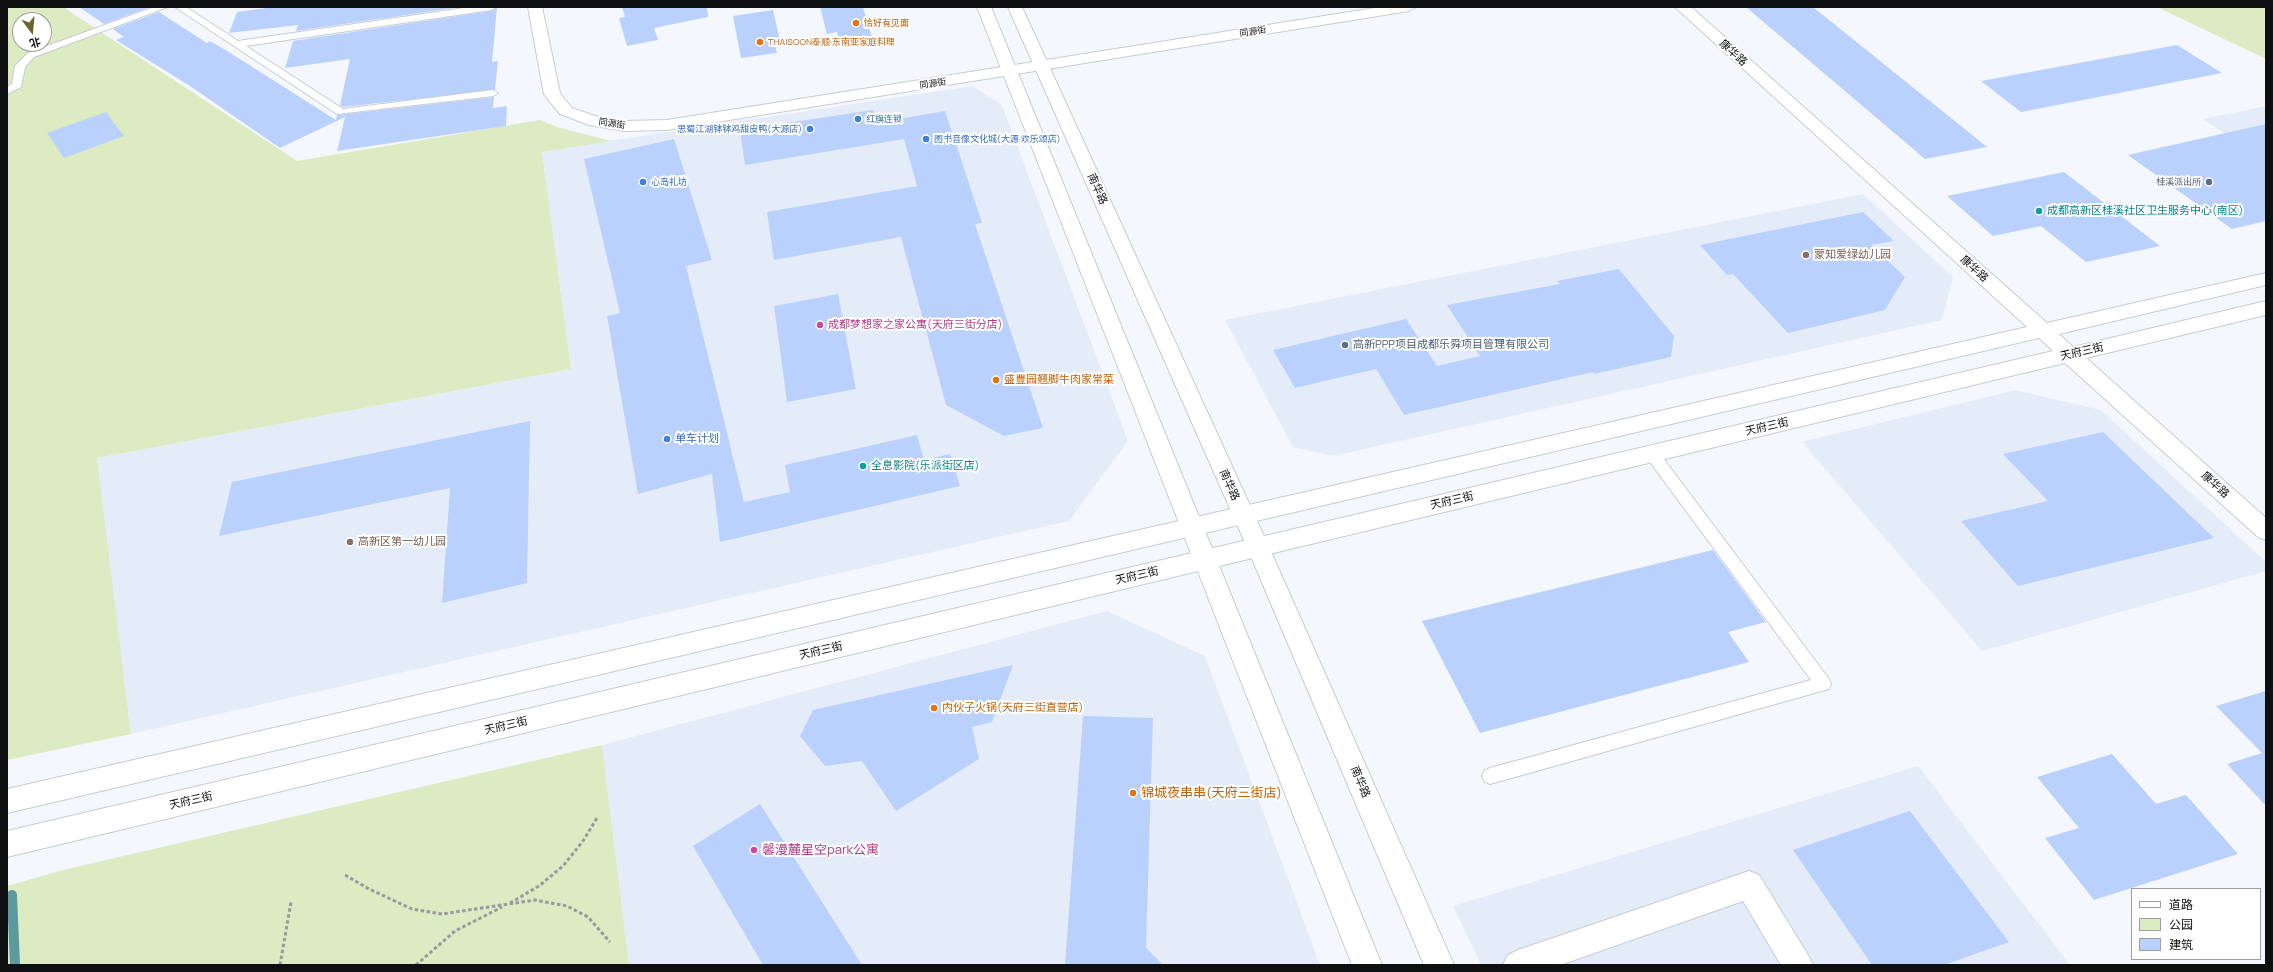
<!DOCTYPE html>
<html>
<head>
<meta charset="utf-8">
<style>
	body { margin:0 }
	#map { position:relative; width:2273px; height:972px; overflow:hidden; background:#f4f7fe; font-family:Manrope,"Noto Sans SC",sans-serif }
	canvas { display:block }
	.frame { position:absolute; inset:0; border:8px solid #0e0f11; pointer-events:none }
	.legend { position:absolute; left:2131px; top:888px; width:130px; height:72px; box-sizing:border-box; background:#fff; border:1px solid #9f9fa0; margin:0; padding:5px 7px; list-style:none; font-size:12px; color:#0e0f11 }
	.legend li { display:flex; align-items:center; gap:8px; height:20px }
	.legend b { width:20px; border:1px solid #9f9fa0 }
	.north { position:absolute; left:12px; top:12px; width:40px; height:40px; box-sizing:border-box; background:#fff; border:1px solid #9f9fa0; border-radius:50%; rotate:164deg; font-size:11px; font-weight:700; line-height:16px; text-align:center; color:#0e0f11 }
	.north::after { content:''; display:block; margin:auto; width:14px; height:18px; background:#6a6430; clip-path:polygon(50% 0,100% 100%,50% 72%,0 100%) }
</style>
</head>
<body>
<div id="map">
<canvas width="2273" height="972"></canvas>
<div class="frame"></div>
<ul class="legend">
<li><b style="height:5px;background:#fff"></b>道路</li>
<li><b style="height:11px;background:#dcebc1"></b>公园</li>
<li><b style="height:11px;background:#bad1fe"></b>建筑</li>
</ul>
<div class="north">北</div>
</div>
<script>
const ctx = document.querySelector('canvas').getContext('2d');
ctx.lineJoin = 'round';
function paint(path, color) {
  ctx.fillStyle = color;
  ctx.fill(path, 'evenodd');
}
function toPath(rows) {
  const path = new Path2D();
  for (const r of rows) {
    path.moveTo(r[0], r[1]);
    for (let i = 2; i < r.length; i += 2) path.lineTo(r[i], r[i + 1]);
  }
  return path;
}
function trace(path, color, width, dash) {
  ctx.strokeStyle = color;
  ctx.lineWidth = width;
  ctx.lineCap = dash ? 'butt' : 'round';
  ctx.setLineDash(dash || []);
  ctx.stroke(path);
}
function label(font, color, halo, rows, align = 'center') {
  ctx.font = font + ' Manrope,"Noto Sans SC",sans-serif';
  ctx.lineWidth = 4;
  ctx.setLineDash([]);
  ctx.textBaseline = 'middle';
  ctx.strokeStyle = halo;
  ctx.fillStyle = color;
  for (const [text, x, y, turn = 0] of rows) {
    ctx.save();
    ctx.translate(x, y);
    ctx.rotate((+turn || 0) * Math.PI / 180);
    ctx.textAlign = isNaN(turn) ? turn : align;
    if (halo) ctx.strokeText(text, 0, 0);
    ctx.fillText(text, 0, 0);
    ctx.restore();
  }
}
paint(toPath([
	[972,86,1002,105,1128,441,1069,521,131,734,97,458,571,369,542,151],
	[2266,106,2266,161,2203,119],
	[1863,194,1953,277,1942,320,1333,456,1293,447,1225,320],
	[2015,390,2101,410,2266,562,2266,571,1982,651,1802,442],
	[1107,611,1205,656,1320,965,629,965,602,745],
	[1918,766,2070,965,1481,965,1453,906]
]), '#e5ecf9');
paint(toPath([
	[7,7,63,7,297,161,540,120,557,127,611,141,542,152,571,369,97,458,131,734,7,760],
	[20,20,44,20,44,44,20,44],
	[2157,7,2266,7,2266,59],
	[602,745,629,965,7,965,7,886,63,870]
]), '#dcebc1');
trace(toPath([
	[12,895,15,965]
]), '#5c9a9f', 10);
paint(toPath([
	[79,7,150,7,104,24],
	[274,7,461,7,296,31,298,25,229,33,237,12],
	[497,7,492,62,498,61,495,90,343,107,340,105,350,59,285,68,293,41,491,11],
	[622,7,707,7,708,17,654,28,658,40,627,46,619,18,625,17],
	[820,7,863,7,872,37,839,42,837,32,827,34],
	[1746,7,1813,7,1987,147,1925,159],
	[773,10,780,41,774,41,777,53,741,58,733,16],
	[159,12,207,43,210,41,224,49,336,120,337,115,494,97,493,108,507,106,506,126,337,151,345,117,280,148,190,86,116,40,124,37,113,29],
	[2177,45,2222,73,2021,112,1981,81],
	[873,110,876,123,945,111,982,223,975,224,1043,428,1004,436,946,405,901,237,774,260,767,212,917,186,904,139,745,165,740,130],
	[106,112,124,136,64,158,47,133],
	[2266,124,2266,221,2232,229,2128,155],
	[674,139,712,260,686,266,744,502,790,492,785,465,917,435,924,460,950,454,960,486,720,542,712,474,638,494,607,316,620,313,584,159],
	[2064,172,2160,246,2086,262,2041,226,1993,236,1947,196],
	[1863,212,1894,241,1871,245,1905,277,1885,310,1788,333,1733,274,1727,275,1700,245],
	[1619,269,1674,336,1671,357,1594,374,1593,372,1404,415,1376,369,1295,388,1273,350,1406,319,1437,366,1480,356,1447,305,1560,284,1557,281],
	[838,294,856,389,787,402,774,306],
	[530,421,527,583,442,603,450,488,219,536,232,482],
	[2103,432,2214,538,2018,586,1961,521,2048,501,2003,454],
	[1713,550,1766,622,1728,632,1749,662,1480,733,1422,621],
	[1013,665,992,722,972,727,979,759,896,811,862,761,825,766,800,736,813,710],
	[2266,691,2266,806,2227,764,2262,753,2216,706],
	[1083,716,1153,718,1146,948,1163,965,1065,965],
	[2112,754,2156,804,2186,795,2238,854,2094,900,2045,838,2079,828,2037,777],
	[760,804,862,965,763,965,693,846],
	[1910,811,2009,942,1944,965,1872,965,1793,850]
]), '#bad1fe');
const service = toPath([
	[154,7,168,7,34,57,25,67,21,87,7,94,7,87,12,84,15,66,28,53,154,7],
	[175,7,186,7,238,41,471,7,496,7,491,10,246,46,343,109,493,90,498,93,493,96,337,114,175,7],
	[1652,449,1657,450,1829,679,1831,684,1829,689,1490,784,1484,781,1482,776,1484,771,1490,768,1811,680,1647,458,1645,454,1647,450,1652,449]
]);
const minor = toPath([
	[528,7,542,7,560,93,572,108,598,117,624,121,667,120,1381,7,1416,7,1409,11,667,130,624,131,589,125,560,114,546,97,544,94,528,7],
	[1749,871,1759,875,1808,955,1813,965,1781,965,1743,901,1560,965,1503,965,1508,955,1518,950,1749,871]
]);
const tertiary = toPath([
	[1675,7,1691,7,2047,323,2266,273,2266,285,2059,334,2073,347,2266,301,2266,315,2086,358,2266,518,2266,540,2258,537,2065,363,7,857,7,831,2053,351,2039,338,7,813,7,789,2027,327,1675,7]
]);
const secondary = toPath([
	[977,7,991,7,1382,965,1352,965,977,7],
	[1008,7,1022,7,1269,547,1454,965,1424,965,1247,547,1008,7]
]);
trace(service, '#c8ccd2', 2);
trace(minor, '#c8ccd2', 2);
trace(tertiary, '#c8ccd2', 2);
trace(secondary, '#c8ccd2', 2);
trace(toPath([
	[345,875,369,889,412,909,442,914,535,900,567,906,588,917,610,942],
	[510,903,539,886,563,866,583,841,597,818],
	[280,965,291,902],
	[416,965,455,931,502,907]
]), '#989a9f', 3, [3.5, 2.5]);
paint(service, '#fff');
paint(minor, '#fff');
paint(tertiary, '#fff');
paint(secondary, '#fff');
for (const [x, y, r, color] of [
	[856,23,4,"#e8710a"],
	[760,42,4,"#e8710a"],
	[858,119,4,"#3f7fe0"],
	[810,129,4,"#3f7fe0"],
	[926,139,4,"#3f7fe0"],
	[643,182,4,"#3f7fe0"],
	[2209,182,4,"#5c6f8a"],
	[2039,211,4,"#0f9aa8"],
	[1806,255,4,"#8d6e63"],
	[820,325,4,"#d1479c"],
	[1345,345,4,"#5c6f8a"],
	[996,380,4,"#e8710a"],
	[667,439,4,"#3f7fe0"],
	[863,466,4,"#0f9aa8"],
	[350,542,4,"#8d6e63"],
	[934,708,4,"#e8710a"],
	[1133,793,4,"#e8710a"],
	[754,850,4,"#d1479c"]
]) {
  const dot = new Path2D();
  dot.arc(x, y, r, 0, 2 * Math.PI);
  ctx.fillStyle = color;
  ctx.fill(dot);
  trace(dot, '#fff', 1.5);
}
label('9px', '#c56008', '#fff', [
	["恰好有见面",864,23],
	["THAISOON泰顺·东南亚家庭料理",768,42]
], 'left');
label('9px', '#0e0f11', '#fff', [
	["同源街",1253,32,-9],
	["同源街",933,84,-9],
	["同源街",612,124,8]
]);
label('9px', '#366cbe', '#fff', [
	["红旗连锁",866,119],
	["思蜀江湖钵钵鸡甜皮鸭(大源店)",802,129,"right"],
	["图书音像文化城(大源·欢乐颂店)",934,139],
	["心岛礼坊",651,182]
], 'left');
label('9px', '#4e5e75', '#fff', [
	["桂溪派出所",2201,182]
], 'right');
label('11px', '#0e0f11', '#fff', [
	["康华路",1733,53,42],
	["南华路",1097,189,66],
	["康华路",1974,269,42],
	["天府三街",2082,352,-13],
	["天府三街",1767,427,-13],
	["南华路",1229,485,66],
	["康华路",2215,485,42],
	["天府三街",1452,501,-13],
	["天府三街",1137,576,-13],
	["天府三街",821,651,-13],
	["天府三街",506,726,-13],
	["南华路",1360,782,67],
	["天府三街",191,801,-13]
]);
label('11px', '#0d838f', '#fff', [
	["成都高新区桂溪社区卫生服务中心(南区)",2047,211],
	["全息影院(乐派街区店)",871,466]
], 'left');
label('11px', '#785e54', '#fff', [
	["蒙知爱绿幼儿园",1814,255],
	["高新区第一幼儿园",358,542]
], 'left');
label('11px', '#b23c85', '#fff', [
	["成都梦想家之家公寓(天府三街分店)",828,325]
], 'left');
label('11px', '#4e5e75', '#fff', [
	["高新PPP项目成都乐舜项目管理有限公司",1353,345]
], 'left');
label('11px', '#c56008', '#fff', [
	["盛豊园翘脚牛肉家常菜",1004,380],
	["内伙子火锅(天府三街直营店)",942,708]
], 'left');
label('11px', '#366cbe', '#fff', [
	["单车计划",675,439]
], 'left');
label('13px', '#c56008', '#fff', [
	["锦城夜串串(天府三街店)",1141,793]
], 'left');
label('13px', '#b23c85', '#fff', [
	["馨漫麓星空park公寓",762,850]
], 'left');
</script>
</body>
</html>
